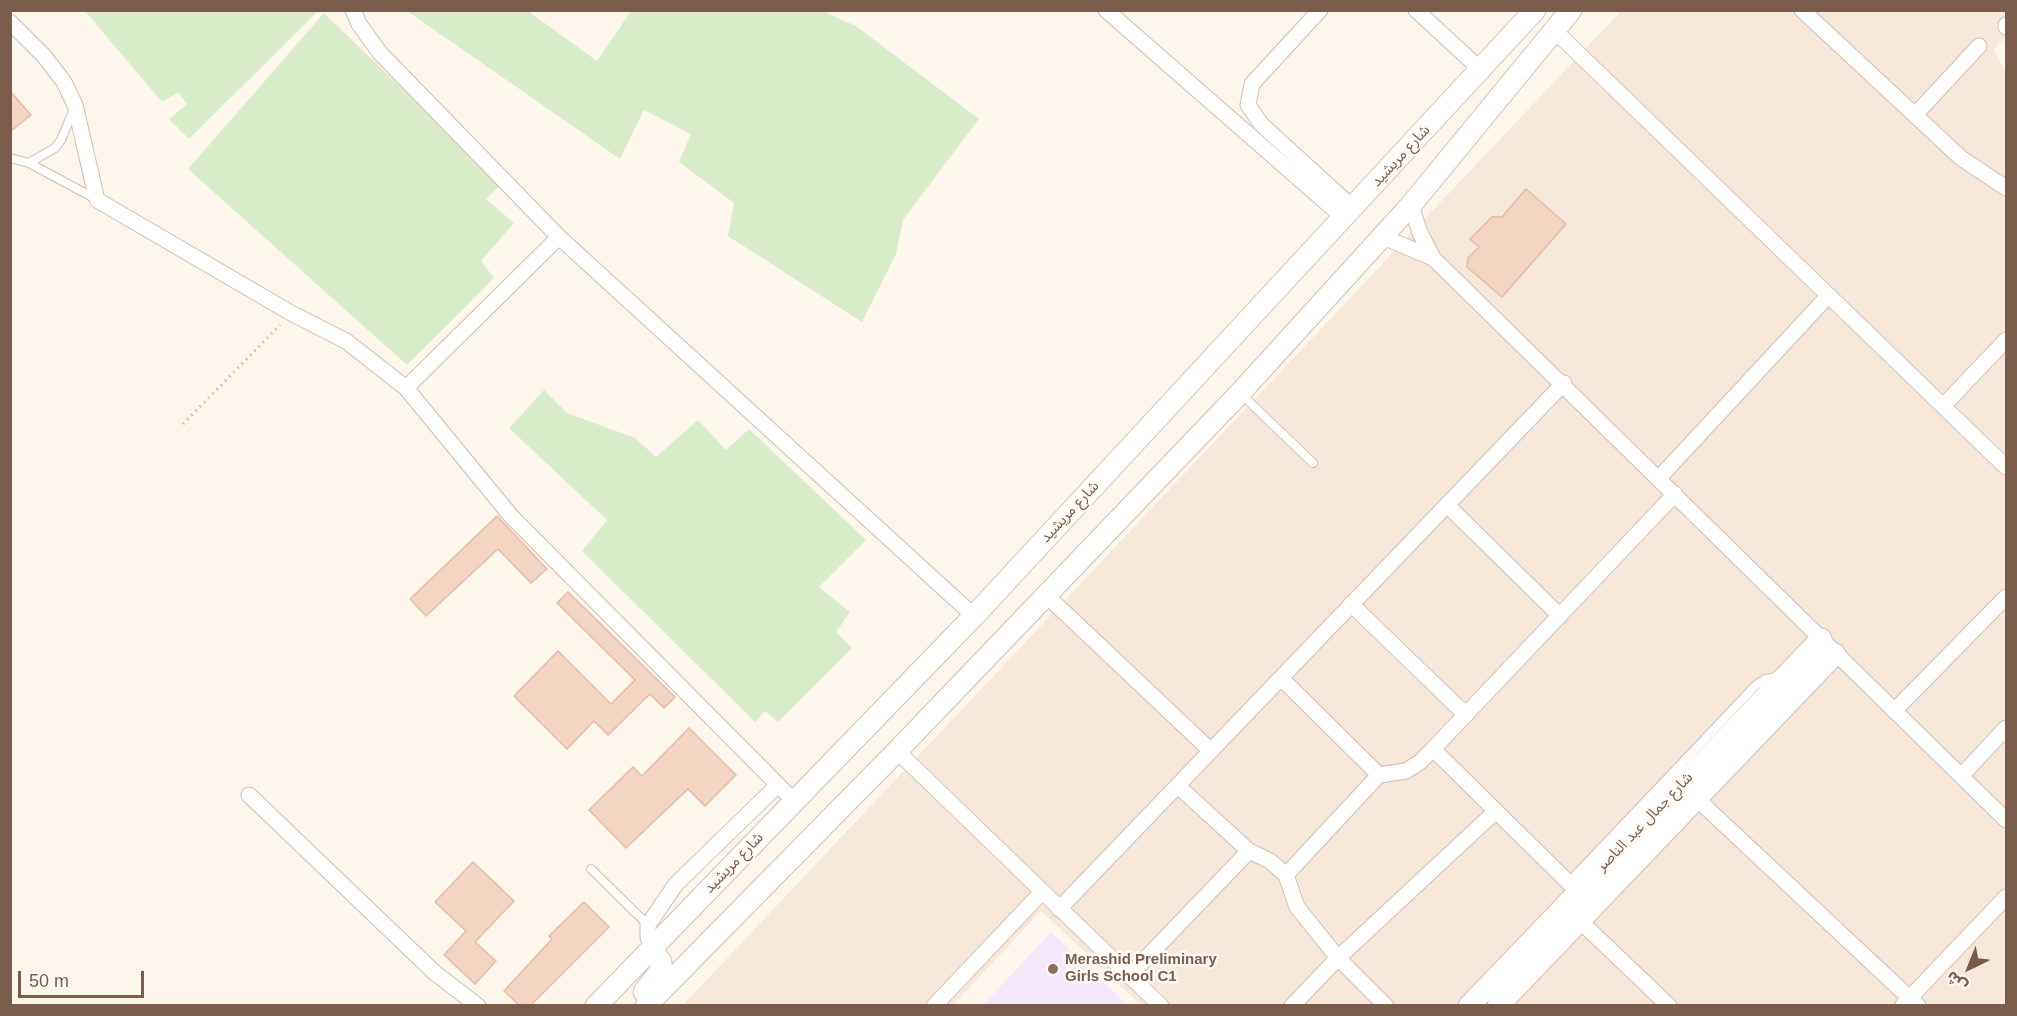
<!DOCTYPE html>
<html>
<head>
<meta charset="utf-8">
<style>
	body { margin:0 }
	#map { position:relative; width:2017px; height:1016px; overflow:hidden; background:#fdf6ec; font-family:Arial,"Noto Sans Arabic",sans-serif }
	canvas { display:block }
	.frame { position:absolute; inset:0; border:12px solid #7a5c4d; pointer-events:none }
	.north { position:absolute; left:1939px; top:938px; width:60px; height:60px; -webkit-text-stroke:4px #fffaf3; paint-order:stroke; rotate:223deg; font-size:16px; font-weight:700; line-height:24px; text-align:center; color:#7a5c4d }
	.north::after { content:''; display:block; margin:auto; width:21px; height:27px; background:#7a5c4d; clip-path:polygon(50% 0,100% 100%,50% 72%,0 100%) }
	.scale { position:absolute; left:18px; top:971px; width:126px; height:27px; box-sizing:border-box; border:3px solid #7a5c4d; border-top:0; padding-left:8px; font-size:18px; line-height:21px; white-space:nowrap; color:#7a5c4d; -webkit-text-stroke:4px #fffaf3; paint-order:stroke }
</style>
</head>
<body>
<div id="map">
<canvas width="2017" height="1016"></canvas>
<div class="frame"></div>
<div class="north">ش</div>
<div class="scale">50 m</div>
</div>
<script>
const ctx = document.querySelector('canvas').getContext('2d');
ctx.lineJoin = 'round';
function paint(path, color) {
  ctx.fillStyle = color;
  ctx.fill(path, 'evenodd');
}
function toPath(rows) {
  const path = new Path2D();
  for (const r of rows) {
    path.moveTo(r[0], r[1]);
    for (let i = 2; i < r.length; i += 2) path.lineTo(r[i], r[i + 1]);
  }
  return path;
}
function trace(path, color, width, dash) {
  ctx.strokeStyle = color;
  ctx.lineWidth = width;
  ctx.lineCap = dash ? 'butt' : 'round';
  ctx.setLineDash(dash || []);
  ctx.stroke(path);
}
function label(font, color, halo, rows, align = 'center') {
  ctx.font = font + ' Arial,"Noto Sans Arabic",sans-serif';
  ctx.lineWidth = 5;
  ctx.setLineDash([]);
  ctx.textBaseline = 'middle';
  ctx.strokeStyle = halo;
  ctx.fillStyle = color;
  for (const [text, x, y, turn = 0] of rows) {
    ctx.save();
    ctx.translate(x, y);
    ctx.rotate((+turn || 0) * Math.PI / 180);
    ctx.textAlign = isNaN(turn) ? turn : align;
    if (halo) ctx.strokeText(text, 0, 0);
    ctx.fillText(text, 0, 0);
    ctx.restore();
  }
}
paint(toPath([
	[1621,11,2006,11,2006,36,1994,50,2006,73,2006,1005,1141,1005,1041,911,953,1005,682,1006]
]), '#f5e8da');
paint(toPath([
	[1051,932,1127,1005,983,1005]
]), '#f3e8fa');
paint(toPath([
	[85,11,318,11,189,139,169,119,187,104,178,92,162,102],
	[407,11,528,11,597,61,631,11,822,11,856,26,979,119,903,220,896,254,862,322,728,236,734,203,679,162,691,134,644,110,620,159],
	[324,13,501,184,486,199,514,223,481,261,494,278,407,365,188,169],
	[544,390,567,413,635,438,656,457,698,420,726,450,749,429,866,540,819,587,850,612,836,632,852,648,778,722,765,711,755,722,582,551,607,520,509,428]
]), '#d8ecc9');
const building = toPath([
	[10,91,31,115,10,132,10,91],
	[1526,189,1566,224,1502,297,1467,267,1468,258,1479,247,1470,239,1492,217,1502,217,1526,189],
	[497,516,547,569,531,583,498,549,426,616,410,599,497,516],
	[568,592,675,697,664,708,650,694,608,735,594,721,567,749,514,696,558,651,611,704,635,680,557,603,568,592],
	[689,728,736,775,705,806,688,789,626,848,589,810,633,767,642,776,689,728],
	[473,862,514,901,475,942,496,961,475,984,444,955,466,931,435,902,473,862],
	[584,902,609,927,531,1005,519,1005,504,991,552,939,549,936,584,902]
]);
paint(building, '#f3d5c3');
trace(building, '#e6bba3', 1.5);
const lane = toPath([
	[10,158,29,163,96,199],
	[29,163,55,148,61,140,74,109],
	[1241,394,1313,463],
	[591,869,648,925],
	[1569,882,1756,685,1765,679,1777,677]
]);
const street = toPath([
	[353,10,359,24,380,53,559,237,974,616],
	[1106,10,1344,218],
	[1320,10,1252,84,1248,105,1261,124,1353,208],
	[1416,10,1481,70],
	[1802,10,1961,158,2006,188],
	[10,22,44,56,64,82,75,105,97,200,291,313,346,341,406,388,511,516,794,801],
	[2006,25,2006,27],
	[1554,30,2006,467],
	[1915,115,1979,46],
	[1411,205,1420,233,1433,258,2006,820],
	[1383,237,1433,258],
	[406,388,559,237],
	[1943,406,2006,340],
	[1659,478,1828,296],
	[1447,505,1560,616],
	[1046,595,1211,751],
	[1351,604,1466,715],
	[1281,678,1379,775,1406,771,1420,762,1433,749,1675,494],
	[1894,711,2006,597],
	[1433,749,1578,892],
	[897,751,1161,1006],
	[1961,776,2006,728],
	[1178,786,1249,851,1270,861,1286,875,1297,907,1338,958,1386,1006],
	[249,795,435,973,478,1006],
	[1696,798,1918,1006],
	[1286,875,1379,775],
	[1059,909,1564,383],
	[1579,920,1669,1006],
	[652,949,648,937,648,925,676,884,778,785],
	[1129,976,1249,851],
	[1903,1005,2006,897],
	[934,1006,1042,892],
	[1292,1006,1338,958,1496,811]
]);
const secondary = toPath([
	[644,992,661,970,661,962,652,949],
	[596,1006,974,616,1535,10],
	[646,1006,897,751,1240,393,1411,205,1571,10],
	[1469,1006,1821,639],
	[1498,1006,1835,654]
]);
trace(lane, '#d1beb0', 10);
trace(street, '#d1beb0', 17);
trace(secondary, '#d6c0b0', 23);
trace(toPath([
	[183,424,280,325]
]), '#d9b8a5', 3, [1.5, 4.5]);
trace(lane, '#fff', 8);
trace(street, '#fff', 15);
trace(secondary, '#fff', 21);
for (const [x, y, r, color] of [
	[1053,969,6,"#8d6e63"]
]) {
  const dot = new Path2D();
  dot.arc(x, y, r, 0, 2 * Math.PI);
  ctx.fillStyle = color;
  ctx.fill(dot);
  trace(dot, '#fffaf3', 2);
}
label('15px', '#7a5c4d', '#fffaf3', [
	["شارع مريشيد",1401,156,-47],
	["شارع مريشيد",1070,512,-47],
	["شارع جمال عبد الناصر",1645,822,-46],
	["شارع مريشيد",734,863,-46]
]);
label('bold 15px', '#785e54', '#fffaf3', [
	["Merashid Preliminary",1065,960],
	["Girls School C1",1065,977]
], 'left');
</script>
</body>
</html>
